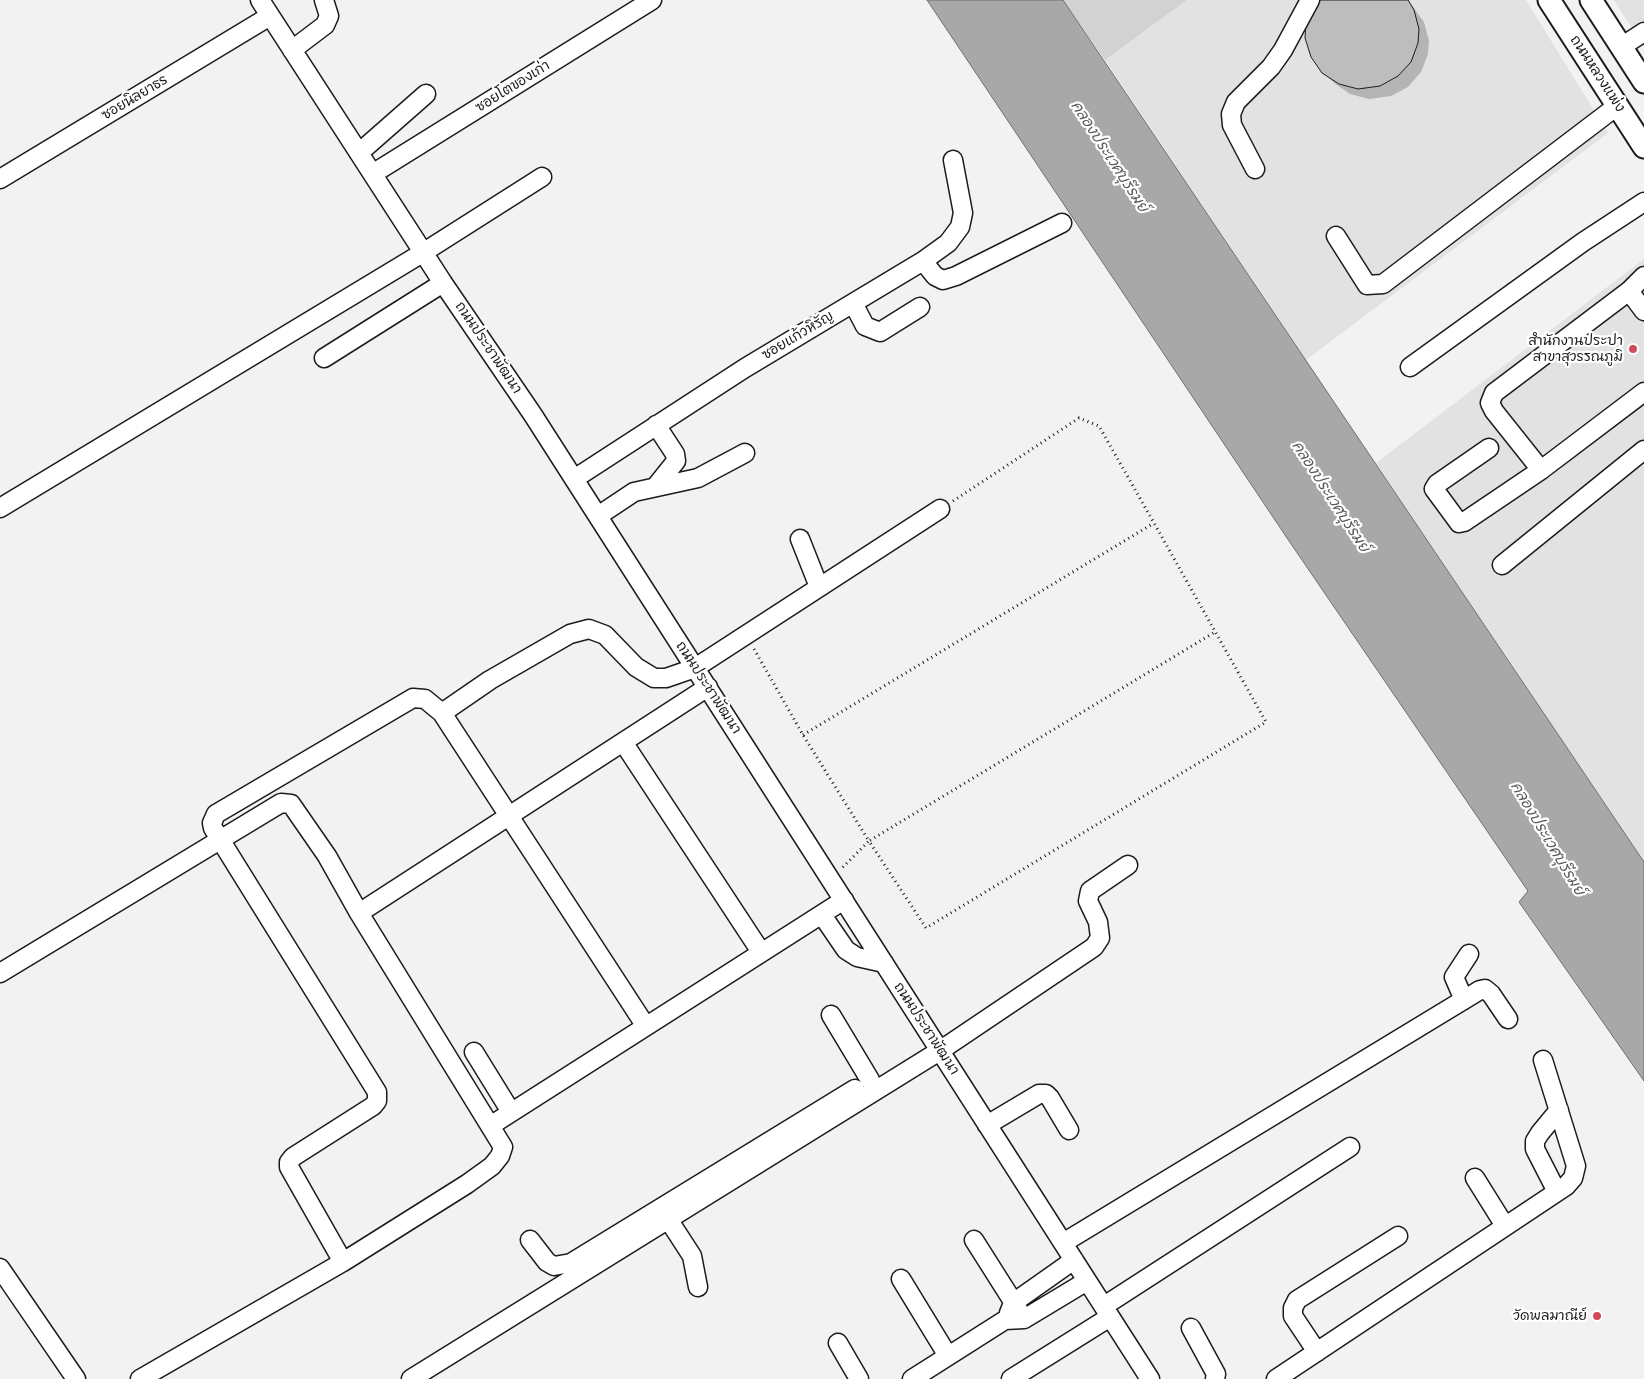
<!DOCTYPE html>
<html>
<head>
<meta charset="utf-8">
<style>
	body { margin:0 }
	canvas { display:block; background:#f2f2f2 }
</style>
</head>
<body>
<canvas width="1644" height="1379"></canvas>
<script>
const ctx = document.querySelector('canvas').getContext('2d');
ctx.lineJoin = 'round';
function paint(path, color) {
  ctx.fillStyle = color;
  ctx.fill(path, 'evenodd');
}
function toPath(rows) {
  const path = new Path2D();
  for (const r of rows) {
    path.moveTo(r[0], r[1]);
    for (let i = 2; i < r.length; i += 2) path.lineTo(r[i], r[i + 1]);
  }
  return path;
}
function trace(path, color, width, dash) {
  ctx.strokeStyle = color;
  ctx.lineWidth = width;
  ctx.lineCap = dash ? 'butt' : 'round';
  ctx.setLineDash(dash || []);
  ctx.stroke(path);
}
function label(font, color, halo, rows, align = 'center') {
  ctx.font = font + ' Pangolin,"Playpen Sans Thai",sans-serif';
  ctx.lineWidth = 4.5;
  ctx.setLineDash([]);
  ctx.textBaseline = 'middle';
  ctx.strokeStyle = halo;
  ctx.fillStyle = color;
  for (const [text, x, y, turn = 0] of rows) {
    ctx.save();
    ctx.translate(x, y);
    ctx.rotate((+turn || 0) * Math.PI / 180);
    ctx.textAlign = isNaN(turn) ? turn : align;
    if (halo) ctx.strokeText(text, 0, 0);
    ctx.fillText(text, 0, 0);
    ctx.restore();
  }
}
paint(toPath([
	[1187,0,1526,0,1608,133,1306,360,1105,60],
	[1614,0,1644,0,1644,47],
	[1644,259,1644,862,1376,463]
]), '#e2e2e2');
paint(toPath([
	[1063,0,1187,0,1105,60]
]), '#d2d2d2');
const water = toPath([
	[927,0,1063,0,1644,862,1644,1081,1519,902,1528,891,1287,538,927,0]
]);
paint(water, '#a8a8a8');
trace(water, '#707070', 1);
paint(toPath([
	[1316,0,1408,0,1424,22,1429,41,1428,54,1421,72,1408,87,1391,96,1369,99,1350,94,1334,83,1323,72]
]), '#0003');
const building = toPath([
	[1315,0,1408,0,1414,10,1419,29,1418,43,1411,62,1398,76,1380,86,1358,89,1339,84,1322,73,1311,57,1305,38,1306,21,1315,0]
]);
paint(building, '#bdbdbd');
trace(building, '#1c1c1c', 1);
const minor = toPath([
	[260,0,443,283,533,415,1150,1379],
	[1621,47,1644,32],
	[292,50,325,25,329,16,324,0],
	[360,152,426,94],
	[1255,169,1232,125,1231,114,1236,102,1271,67,1283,50,1310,0],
	[374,173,652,0],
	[0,179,270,16],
	[1336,236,1367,285,1383,284,1617,106],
	[923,261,935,276,943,280,956,276,1062,223],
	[1629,291,1644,311],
	[853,303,865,326,880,332,920,307],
	[324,358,443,283],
	[1410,367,1583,242,1644,202],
	[1489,448,1437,484,1434,489,1459,523,1464,522,1541,470,1644,392],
	[1541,470,1494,411,1490,403,1494,393,1629,291,1644,276],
	[574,479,745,368,923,261,948,243,960,227,963,213,953,160],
	[656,486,676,461,675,454,656,425],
	[0,508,424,252,542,177],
	[598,516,634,492,698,478,745,453],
	[800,539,819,587],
	[1502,565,1644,450],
	[442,713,490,680,570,634,589,629,605,635,636,667,654,678,666,678,695,668,940,509],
	[623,742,761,952],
	[359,913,708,687],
	[822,915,846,950,857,957,884,963],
	[0,973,281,803,291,804,327,856,359,913,503,1147,500,1156,492,1166,467,1184,343,1262,140,1379],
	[1464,1000,1454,977,1469,954],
	[831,1015,870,1080],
	[474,1052,511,1112],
	[987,1125,1039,1094,1046,1094,1050,1098,1069,1130],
	[490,1126,844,900],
	[1475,1178,1505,1226],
	[1557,1192,1535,1149,1535,1141,1540,1133,1559,1110],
	[668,1219,692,1256,698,1287],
	[530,1240,547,1262,554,1266,571,1263,855,1089],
	[974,1240,1024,1319],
	[1063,1243,1480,990,1485,989,1491,994,1508,1019],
	[343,1262,289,1167,289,1162,293,1157,373,1106,377,1101,377,1092,213,828,212,823,216,814,413,698,425,699,442,713,645,1025],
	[0,1268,76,1379],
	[901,1279,948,1356],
	[1104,1306,1350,1147],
	[1009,1313,1013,1303,1074,1260],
	[1191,1328,1216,1374,1215,1379],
	[838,1343,859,1379],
	[1317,1352,1293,1316,1293,1308,1297,1300,1398,1236],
	[411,1379,941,1050,1094,947,1100,938,1098,922,1088,901,1090,891,1128,865],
	[912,1379,1005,1320,1024,1319,1087,1281],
	[1011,1379,1110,1317],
	[1276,1379,1566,1186,1573,1178,1576,1166,1543,1060]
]);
const major = toPath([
	[1549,0,1644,147],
	[1591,0,1644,82]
]);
trace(minor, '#1c1c1c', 21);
trace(major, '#1c1c1c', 25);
trace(toPath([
	[953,501,1079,418,1099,426,1154,523,1266,722,926,928,869,841,1215,632],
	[754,649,803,735,869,841,841,869],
	[803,735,1154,523]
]), '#1c1c1c', 3, [1, 4]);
trace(minor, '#fff', 18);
trace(major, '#fff', 21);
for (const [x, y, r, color] of [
	[1633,349,5,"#d1495b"],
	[1597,1316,5,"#d1495b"]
]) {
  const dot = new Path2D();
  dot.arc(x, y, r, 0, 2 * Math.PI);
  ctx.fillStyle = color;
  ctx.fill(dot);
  trace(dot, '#fff', 2);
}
label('14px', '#1c1c1c', '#fff', [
	["ถนนหลวงแพ่ง",1597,74,57],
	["ซอยโตของเก่า",513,87,-32],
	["ซอยนิลยาธร",135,98,-31],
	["ซอยแก้วหิรัญ",798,336,-31],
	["ถนนประชาพัฒนา",488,348,56],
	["ถนนประชาพัฒนา",708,688,57],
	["ถนนประชาพัฒนา",926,1029,57]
]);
label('14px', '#1c1c1c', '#fff', [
	["สำนักงานประปา",1623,341],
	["สาขาสุวรรณภูมิ",1623,357],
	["วัดพลมาณีย์",1587,1316]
], 'right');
label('italic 15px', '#5b5b5b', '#fff', [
	["คลองประเวศบุรีรมย์",1109,157,57],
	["คลองประเวศบุรีรมย์",1330,497,57],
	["คลองประเวศบุรีรมย์",1547,839,59]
]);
</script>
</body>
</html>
